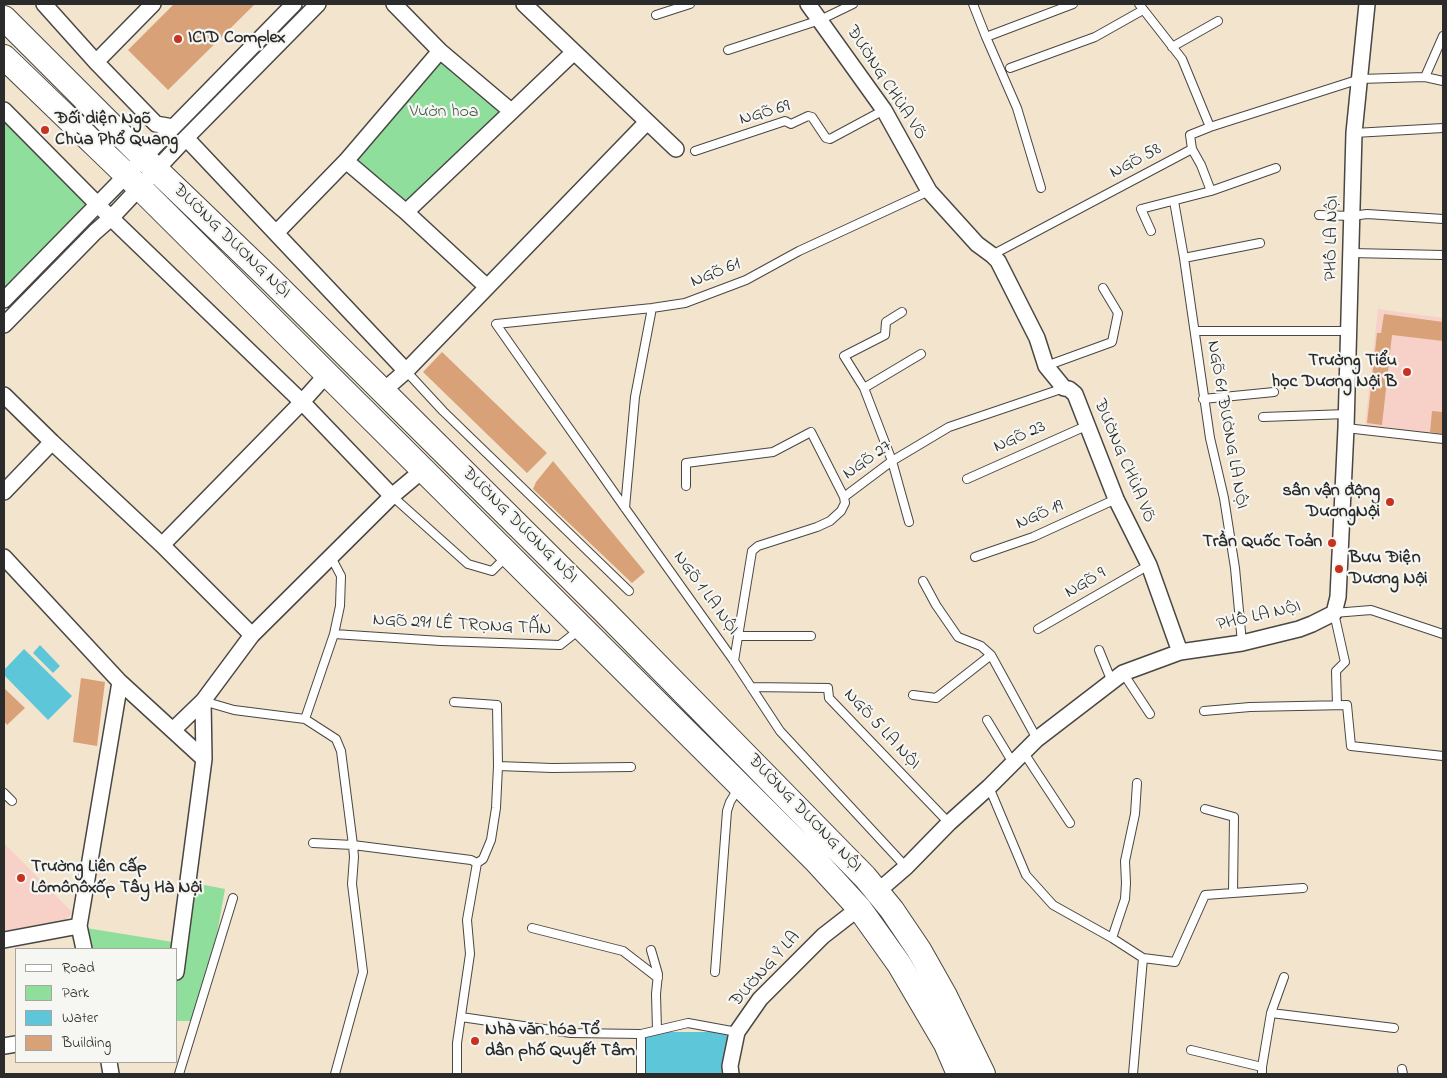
<!DOCTYPE html>
<html>
<head>
<meta charset="utf-8">
<style>
	body { margin:0 }
	#map { position:relative; width:1447px; height:1078px; overflow:hidden; background:#f3e4ce; font-family:"Indie Flower",sans-serif }
	canvas { display:block }
	.frame { position:absolute; inset:0; border:5px solid #2b2b2b; pointer-events:none }
	.legend { position:absolute; left:15px; top:948px; width:162px; height:115px; box-sizing:border-box; background:#f6f6f2; border:1px solid #a5a5a2; margin:0; padding:6px 9px; list-style:none; font-size:15px; color:#2b2b2b }
	.legend li { display:flex; align-items:center; gap:10px; height:25px }
	.legend b { width:25px; border:1px solid #a5a5a2 }
</style>
</head>
<body>
<div id="map">
<canvas width="1447" height="1078"></canvas>
<div class="frame"></div>
<ul class="legend">
<li><b style="height:6px;background:#fff"></b>Road</li>
<li><b style="height:14px;background:#90de9c"></b>Park</li>
<li><b style="height:14px;background:#5dc6d9"></b>Water</li>
<li><b style="height:14px;background:#d9a178"></b>Building</li>
</ul>
</div>
<script>
const ctx = document.querySelector('canvas').getContext('2d');
ctx.lineJoin = 'round';
function paint(path, color) {
  ctx.fillStyle = color;
  ctx.fill(path, 'evenodd');
}
function toPath(rows) {
  const path = new Path2D();
  for (const r of rows) {
    path.moveTo(r[0], r[1]);
    for (let i = 2; i < r.length; i += 2) path.lineTo(r[i], r[i + 1]);
  }
  return path;
}
function trace(path, color, width, dash) {
  ctx.strokeStyle = color;
  ctx.lineWidth = width;
  ctx.lineCap = dash ? 'butt' : 'round';
  ctx.setLineDash(dash || []);
  ctx.stroke(path);
}
function label(font, color, halo, rows, align = 'center') {
  ctx.font = font + ' "Indie Flower",sans-serif';
  ctx.lineWidth = 4.5;
  ctx.setLineDash([]);
  ctx.textBaseline = 'middle';
  ctx.strokeStyle = halo;
  ctx.fillStyle = color;
  for (const [text, x, y, turn = 0] of rows) {
    ctx.save();
    ctx.translate(x, y);
    ctx.rotate((+turn || 0) * Math.PI / 180);
    ctx.textAlign = isNaN(turn) ? turn : align;
    if (halo) ctx.strokeText(text, 0, 0);
    ctx.fillText(text, 0, 0);
    ctx.restore();
  }
}
paint(toPath([
	[1378,309,1443,318,1443,435,1365,425],
	[4,843,73,913,65,920,4,931]
]), '#f7d1c7');
paint(toPath([
	[440,53,509,111,406,209,349,161],
	[4,116,92,203,4,295],
	[189,882,225,889,209,979,192,1021,176,1021,176,973],
	[80,927,179,943,176,949,85,949]
]), '#90de9c');
paint(toPath([
	[40,645,60,666,53,673,33,653],
	[24,649,72,696,48,720,4,675,4,670],
	[646,1032,736,1032,730,1074,646,1074]
]), '#5dc6d9');
paint(toPath([
	[174,4,255,4,168,90,128,50],
	[1384,314,1443,322,1443,341,1392,335,1382,425,1367,423,1377,333,1381,333],
	[442,352,547,453,527,473,423,372],
	[1432,411,1443,412,1443,434,1430,432],
	[553,461,645,572,632,583,533,489,536,482],
	[81,678,105,682,97,746,73,742],
	[4,688,25,708,7,725,4,721]
]), '#d9a178');
const service = toPath([
	[973,4,986,37,1073,4],
	[1139,4,1182,59,1210,127],
	[656,15,690,4],
	[986,37,1017,108,1041,188],
	[1172,47,1218,21],
	[728,50,820,20,853,4],
	[1010,68,1095,37,1143,10],
	[1425,77,1443,36],
	[1354,133,1443,128],
	[1192,149,1190,135,1210,127,1360,79,1425,77,1443,81],
	[695,151,785,121,791,124,808,116,812,117,826,138,830,139,884,110],
	[1174,201,1184,258,1210,438,1224,498,1235,568,1242,643],
	[1319,215,1352,216,1367,214,1443,219],
	[1151,231,1141,209,1211,191],
	[1351,253,1443,255],
	[992,255,1192,149,1201,165,1211,191,1276,168],
	[1184,258,1260,243],
	[902,312,886,322,885,335,844,356,864,388,892,461,909,522],
	[1195,331,1349,331],
	[1046,366,1112,342,1118,313,1103,288],
	[406,371,443,411,629,591],
	[864,388,921,354],
	[1203,399,1274,392],
	[1263,417,1347,414],
	[1346,428,1443,439],
	[967,479,1086,426],
	[686,486,686,463,773,452,811,432,844,497,892,461,949,427,1064,388],
	[392,496,468,564,492,571,507,556],
	[625,508,635,397,652,308],
	[975,557,1033,537,1116,499],
	[923,581,936,605,958,637,981,646,991,655],
	[1038,629,1149,565],
	[334,634,441,641,560,645,579,630],
	[738,636,811,636],
	[1099,650,1112,682],
	[734,661,752,551,758,546,817,527,830,521,841,511,845,503,844,497],
	[1123,673,1150,714],
	[751,687,828,688,829,698,949,823],
	[913,695,936,698,991,655,1037,739],
	[203,701,234,710,305,719,334,634,340,606,341,576,331,557],
	[454,702,497,705,498,766,552,768,631,767],
	[1337,705,1336,671,1345,662,1334,613,1371,610,1443,634],
	[1204,711,1250,707,1347,705,1351,746,1443,756],
	[305,719,336,739,341,751,353,845,354,857,352,884,363,972,335,1074],
	[987,720,1013,763],
	[1024,753,1070,823],
	[989,787,1026,875,1053,905,1112,938,1143,958,1175,962,1205,895,1303,888],
	[4,793,12,801],
	[1205,809,1234,817,1233,893],
	[313,843,353,845,471,860,477,863],
	[477,863,483,859,491,840,496,808,498,766],
	[906,867,780,731,734,661,625,508,496,324,652,308,685,303,746,280,799,251,929,191],
	[532,928,623,951,658,978],
	[1112,938,1125,899,1126,883,1125,861,1135,814,1137,783],
	[651,950,658,974,656,994,657,1030],
	[715,972,727,811,730,802,739,787],
	[1271,1013,1394,1028],
	[461,1017,571,1033,641,1034,688,1023,737,1032],
	[641,1034,641,1074],
	[1191,1050,1262,1067,1262,1074],
	[1262,1067,1271,1013,1284,977],
	[1402,1069,1403,1074],
	[179,1074,233,898],
	[457,1074,457,1043,470,954,467,920,477,863],
	[1133,1074,1143,958]
]);
const minor = toPath([
	[44,4,96,62,156,124,173,127],
	[524,4,676,149],
	[808,4,884,110,929,191,977,244,992,255,998,261,1037,338,1046,366,1064,388,1069,389,1075,394,1116,499,1149,565,1180,652],
	[440,51,511,111],
	[96,62,153,4],
	[4,110,111,218,302,402,392,496],
	[186,138,406,371],
	[346,161,406,212,487,287],
	[406,212,574,52],
	[276,233,346,161,440,51,394,4],
	[4,300,294,4],
	[4,325,95,232,111,218,186,138,318,4],
	[383,391,406,371,647,122],
	[4,395,52,442,162,545,252,635],
	[4,492,52,442],
	[162,545,302,402,327,374],
	[4,557,120,682,79,926,84,949],
	[120,682,204,759],
	[173,730,203,701],
	[877,892,906,867,949,823,989,787,1037,739,1123,673,1180,652,1242,643,1299,629,1312,624,1334,613,1338,597,1346,428,1354,133,1367,4],
	[4,940,79,926],
	[176,972,204,759,203,701,252,635,392,496,423,470],
	[4,1046,16,1044],
	[109,1062,111,1074],
	[731,1074,730,1066,737,1032,760,999,823,936,859,908]
]);
const primary = toPath([
	[4,18,144,158,270,279,604,611,865,877,892,910,919,950,945,996,983,1074],
	[4,57,140,188,815,860,859,908,899,964,946,1044,959,1074]
]);
trace(service, '#494743', 10);
trace(minor, '#494743', 18);
trace(primary, '#494743', 26);
trace(service, '#fff', 8);
trace(minor, '#fff', 15);
trace(primary, '#fff', 24);
for (const [x, y, r, color] of [
	[178,39,5,"#c8321e"],
	[45,130,5,"#c8321e"],
	[1407,372,5,"#c8321e"],
	[1390,502,5,"#c8321e"],
	[1332,543,5,"#c8321e"],
	[1339,569,5,"#c8321e"],
	[21,878,5,"#c8321e"],
	[475,1041,5,"#c8321e"]
]) {
  const dot = new Path2D();
  dot.arc(x, y, r, 0, 2 * Math.PI);
  ctx.fillStyle = color;
  ctx.fill(dot);
  trace(dot, '#f6f6f2', 2);
}
label('bold 18px', '#2b2b2b', '#f6f6f2', [
	["ICID Complex",188,39],
	["Đối diện Ngõ",55,120],
	["Chùa Phổ Quang",55,141],
	["Trường Tiểu",1397,362,"right"],
	["học Dương Nội B",1397,383,"right"],
	["sân vận động",1380,492,"right"],
	["DươngNội",1380,513,"right"],
	["Trần Quốc Toản",1322,543,"right"],
	["Bưu Điện",1349,559],
	["Dương Nội",1349,580],
	["Trường Liên cấp",31,868],
	["Lômônôxốp Tây Hà Nội",31,889],
	["Nhà văn hóa Tổ",485,1031],
	["dân phố Quyết Tâm",485,1052]
], 'left');
label('18px', '#2b2b2b', '#f6f6f2', [
	["ĐƯỜNG CHÙA VÕ",885,83,57],
	["NGÕ 69",765,114,-16],
	["NGÕ 58",1136,162,-28],
	["PHỐ LA NỘI",1333,238,-89],
	["ĐƯỜNG DƯƠNG NỘI",231,242,44],
	["NGÕ 61",716,274,-22],
	["NGÕ 61 ĐƯỜNG LA NỘI",1226,425,80],
	["NGÕ 23",1020,438,-24],
	["NGÕ 27",868,461,-35],
	["ĐƯỜNG CHÙA VÕ",1123,461,67],
	["NGÕ 19",1040,516,-23],
	["ĐƯỜNG DƯƠNG NỘI",519,526,45],
	["NGÕ 9",1086,584,-30],
	["NGÕ 1 LA NỘI",705,594,54],
	["PHỐ LA NỘI",1259,617,-13],
	["NGÕ 291 LÊ TRỌNG TẤN",462,626,3],
	["NGÕ 5 LA NỘI",881,730,47],
	["ĐƯỜNG DƯƠNG NỘI",804,814,46],
	["ĐƯỜNG Ỷ LA",766,970,-48]
]);
label('18px', '#445847', '#f6f6f2', [
	["Vườn hoa",444,113]
]);
</script>
</body>
</html>
